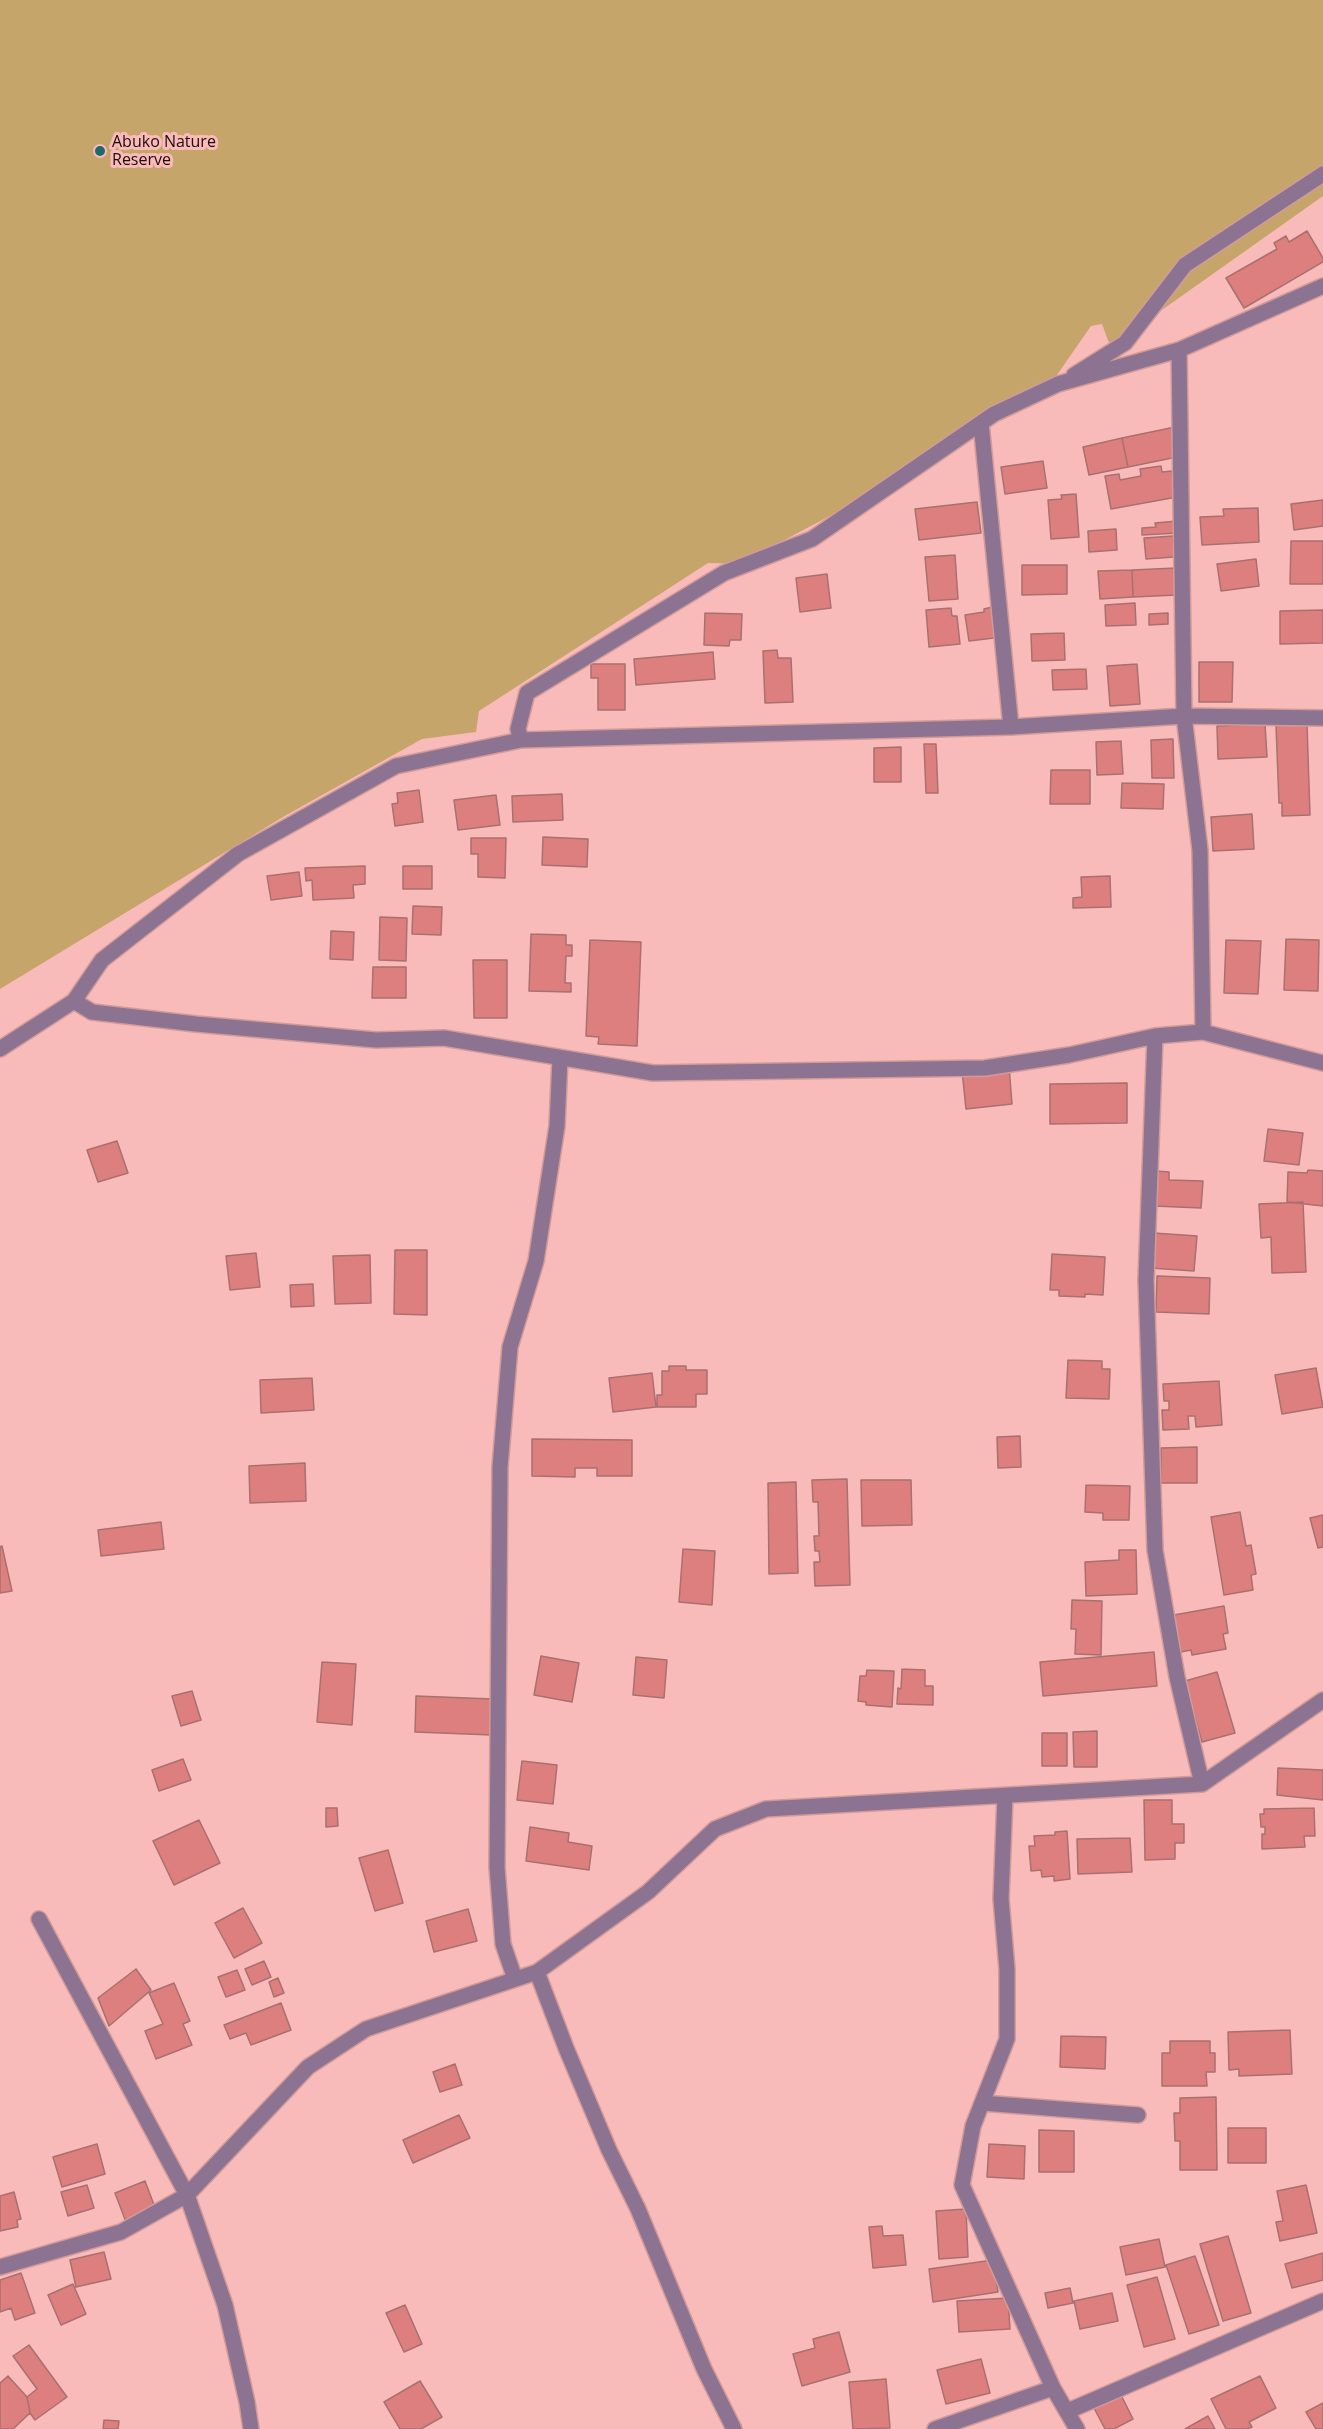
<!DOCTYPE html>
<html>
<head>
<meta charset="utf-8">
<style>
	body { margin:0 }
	canvas { display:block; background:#f9bbb9 }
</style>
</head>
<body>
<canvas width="1323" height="2429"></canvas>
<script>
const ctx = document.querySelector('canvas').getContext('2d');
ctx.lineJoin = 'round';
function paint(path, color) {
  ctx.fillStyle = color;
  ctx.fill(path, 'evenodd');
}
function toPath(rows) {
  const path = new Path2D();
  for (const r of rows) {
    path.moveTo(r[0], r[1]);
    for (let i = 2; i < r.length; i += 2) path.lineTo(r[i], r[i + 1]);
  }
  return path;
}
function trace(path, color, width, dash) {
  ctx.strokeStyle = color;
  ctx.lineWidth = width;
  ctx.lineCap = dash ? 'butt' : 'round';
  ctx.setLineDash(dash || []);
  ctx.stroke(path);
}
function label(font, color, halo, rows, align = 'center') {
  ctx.font = font + ' "Open Sans",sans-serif';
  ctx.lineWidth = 6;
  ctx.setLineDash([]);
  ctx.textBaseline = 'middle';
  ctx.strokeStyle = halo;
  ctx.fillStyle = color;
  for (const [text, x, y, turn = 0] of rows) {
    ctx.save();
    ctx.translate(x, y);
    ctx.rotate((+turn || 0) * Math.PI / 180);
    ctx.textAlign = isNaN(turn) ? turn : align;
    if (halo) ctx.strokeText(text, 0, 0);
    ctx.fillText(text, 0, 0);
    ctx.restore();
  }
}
paint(toPath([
	[0,0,1323,0,1323,196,1152,317,1144,330,1109,343,1102,324,1091,326,1050,385,883,488,739,564,708,563,479,711,476,732,422,739,283,817,0,989]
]), '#c6a56b');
const building = toPath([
	[1307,231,1323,258,1323,262,1244,308,1226,278,1277,249,1274,243,1286,236,1289,242,1307,231],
	[1175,427,1177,457,1128,467,1122,438,1175,427],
	[1122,438,1128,467,1089,475,1083,447,1122,438],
	[1043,461,1047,488,1005,494,1001,467,1043,461],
	[1161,466,1162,472,1172,471,1177,497,1111,509,1105,476,1119,474,1120,480,1141,476,1140,469,1161,466],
	[1076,494,1079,537,1051,539,1048,500,1062,499,1061,495,1076,494],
	[1323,500,1323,526,1294,530,1291,504,1323,500],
	[977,502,981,533,919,540,915,509,977,502],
	[1258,508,1259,542,1202,545,1200,517,1224,516,1223,509,1258,508],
	[1177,521,1178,533,1142,535,1142,528,1156,527,1155,523,1177,521],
	[1116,529,1117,550,1089,552,1088,531,1116,529],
	[1173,536,1174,557,1146,559,1144,538,1173,536],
	[1291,541,1323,541,1323,584,1290,584,1291,541],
	[955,555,958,599,929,601,925,557,955,555],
	[1256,559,1259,586,1221,591,1217,564,1256,559],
	[1022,565,1067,565,1067,594,1022,595,1022,565],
	[1176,568,1177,595,1133,597,1132,570,1176,568],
	[1132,570,1133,597,1100,599,1098,571,1132,570],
	[827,574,831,608,800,612,796,578,827,574],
	[1135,603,1136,625,1106,626,1105,605,1135,603],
	[992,607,994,638,969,641,965,615,984,612,984,609,992,607],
	[951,608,952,616,957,616,960,644,929,647,926,610,951,608],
	[1323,610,1323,643,1280,644,1280,611,1323,610],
	[705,613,742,614,741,640,730,640,729,646,704,645,705,613],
	[1168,613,1168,624,1149,625,1149,614,1168,613],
	[1064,633,1065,660,1032,661,1031,634,1064,633],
	[777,650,778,658,791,658,793,702,765,703,763,651,777,650],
	[713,652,715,679,636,685,634,659,713,652],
	[1199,662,1233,662,1232,702,1199,702,1199,662],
	[591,664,625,664,625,710,598,710,598,678,591,678,591,664],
	[1137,664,1140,704,1110,706,1107,666,1137,664],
	[1086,669,1087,689,1053,690,1052,670,1086,669],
	[1265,724,1267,757,1218,759,1217,726,1265,724],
	[1307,724,1310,815,1282,816,1282,803,1279,803,1276,725,1307,724],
	[1173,739,1174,778,1152,778,1151,740,1173,739],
	[1121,741,1123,774,1097,775,1096,742,1121,741],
	[924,744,936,744,938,793,926,793,924,744],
	[901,747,901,782,874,782,874,748,901,747],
	[1051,770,1090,770,1090,804,1050,804,1051,770],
	[1122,783,1164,784,1163,809,1121,808,1122,783],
	[419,790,423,822,395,826,392,804,398,803,397,793,419,790],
	[562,794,563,820,513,822,512,796,562,794],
	[496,795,500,825,458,830,454,800,496,795],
	[1252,814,1254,849,1213,851,1211,817,1252,814],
	[543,837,588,839,587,867,542,865,543,837],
	[471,838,506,838,505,878,478,877,478,854,471,854,471,838],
	[365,866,365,884,353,885,354,898,313,900,312,880,306,881,305,868,365,866],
	[403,866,432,866,432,889,403,889,403,866],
	[299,872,302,896,271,900,267,876,299,872],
	[1110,876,1111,907,1073,908,1073,898,1082,897,1081,877,1110,876],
	[413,906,442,907,441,935,412,934,413,906],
	[380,917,407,918,406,961,379,960,380,917],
	[331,931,354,932,353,960,330,959,331,931],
	[531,934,566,935,566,945,572,945,572,956,566,956,565,983,571,983,571,992,529,991,531,934],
	[1286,939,1319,940,1318,991,1284,990,1286,939],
	[590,940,641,942,637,1046,598,1044,599,1037,586,1036,590,940],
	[1226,940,1261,941,1258,994,1224,993,1226,940],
	[473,960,507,960,507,1018,474,1018,473,960],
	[373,967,406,967,406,998,372,998,373,967],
	[1009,1066,1012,1104,966,1109,962,1071,1009,1066],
	[1127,1083,1127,1123,1050,1124,1050,1084,1127,1083],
	[1268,1129,1303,1133,1299,1165,1264,1161,1268,1129],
	[117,1141,128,1173,98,1182,87,1150,117,1141],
	[1308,1170,1323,1171,1323,1206,1287,1202,1288,1172,1307,1173,1308,1170],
	[1156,1171,1169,1172,1169,1180,1203,1181,1201,1208,1154,1206,1156,1171],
	[1303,1202,1306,1272,1272,1273,1271,1237,1261,1238,1259,1204,1303,1202],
	[1154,1233,1197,1236,1194,1271,1151,1268,1154,1233],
	[395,1250,427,1250,427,1315,394,1314,395,1250],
	[256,1253,260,1287,230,1290,226,1256,256,1253],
	[1052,1254,1105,1257,1103,1295,1085,1294,1085,1297,1059,1296,1059,1290,1050,1290,1052,1254],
	[370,1255,371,1303,335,1304,333,1256,370,1255],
	[1157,1276,1210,1278,1209,1314,1156,1312,1157,1276],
	[313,1284,314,1306,291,1307,290,1285,313,1284],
	[1068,1360,1102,1361,1102,1369,1110,1369,1109,1399,1066,1398,1068,1360],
	[669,1366,686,1366,686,1370,707,1370,707,1394,696,1394,696,1407,657,1407,657,1395,662,1395,662,1371,669,1371,669,1366],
	[1316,1368,1323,1407,1282,1414,1275,1375,1316,1368],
	[652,1373,656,1407,613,1412,609,1378,652,1373],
	[312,1378,314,1410,261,1413,260,1380,312,1378],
	[1219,1381,1222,1425,1196,1427,1195,1416,1188,1416,1189,1429,1163,1430,1162,1410,1169,1410,1169,1401,1164,1401,1163,1384,1219,1381],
	[1020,1436,1021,1467,998,1468,997,1437,1020,1436],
	[532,1439,632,1440,632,1476,597,1476,597,1468,575,1468,575,1477,532,1476,532,1439],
	[1197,1447,1197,1483,1161,1483,1161,1448,1197,1447],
	[305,1463,306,1501,250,1503,249,1466,305,1463],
	[847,1479,850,1585,815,1586,814,1562,820,1562,819,1551,815,1551,814,1536,819,1536,818,1502,813,1502,812,1480,847,1479],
	[861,1480,911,1480,912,1525,862,1526,861,1480],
	[796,1482,798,1573,769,1574,768,1483,796,1482],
	[1086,1485,1130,1486,1129,1520,1103,1520,1103,1513,1085,1512,1086,1485],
	[1240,1512,1246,1546,1251,1545,1256,1574,1251,1575,1253,1590,1224,1595,1211,1517,1240,1512],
	[1323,1515,1323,1547,1318,1548,1310,1518,1323,1515],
	[161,1522,164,1549,101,1556,98,1530,161,1522],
	[2,1546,12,1591,0,1593,0,1547,2,1546],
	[683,1549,715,1551,712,1605,679,1602,683,1549],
	[1119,1550,1136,1550,1137,1594,1086,1596,1085,1562,1119,1560,1119,1550],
	[1072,1600,1102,1601,1101,1655,1075,1654,1076,1629,1071,1629,1072,1600],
	[1224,1606,1228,1633,1223,1634,1226,1649,1192,1655,1191,1650,1181,1652,1174,1615,1224,1606],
	[1154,1652,1157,1686,1043,1696,1040,1662,1154,1652],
	[541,1656,579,1663,572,1702,534,1695,541,1656],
	[636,1657,667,1660,664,1698,633,1695,636,1657],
	[322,1662,356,1664,352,1725,317,1722,322,1662],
	[902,1669,925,1670,925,1686,933,1686,933,1705,897,1704,898,1688,901,1689,902,1669],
	[867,1670,894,1671,892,1707,866,1705,866,1702,858,1701,860,1676,866,1676,867,1670],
	[1217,1672,1235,1733,1202,1742,1185,1681,1217,1672],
	[192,1691,201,1720,181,1726,172,1696,192,1691],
	[416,1696,493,1699,492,1735,415,1732,416,1696],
	[1097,1731,1097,1767,1074,1767,1073,1732,1097,1731],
	[1042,1733,1067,1733,1067,1766,1042,1766,1042,1733],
	[183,1759,191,1780,159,1791,152,1770,183,1759],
	[522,1761,557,1765,553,1804,517,1800,522,1761],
	[1278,1768,1323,1770,1323,1800,1277,1795,1278,1768],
	[1144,1800,1172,1800,1172,1824,1184,1824,1184,1843,1175,1843,1175,1859,1145,1860,1144,1800],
	[326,1808,337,1808,338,1826,326,1827,326,1808],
	[1314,1808,1315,1836,1304,1836,1305,1847,1262,1849,1262,1834,1265,1834,1265,1827,1261,1827,1260,1814,1264,1814,1264,1809,1314,1808],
	[199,1820,220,1863,174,1885,153,1841,199,1820],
	[530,1827,569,1833,568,1842,592,1846,589,1870,526,1861,530,1827],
	[1067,1831,1070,1879,1054,1881,1054,1876,1042,1877,1041,1870,1031,1871,1029,1846,1035,1846,1034,1836,1055,1835,1055,1832,1067,1831],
	[1130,1838,1132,1872,1078,1874,1077,1839,1130,1838],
	[388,1850,403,1903,375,1911,359,1858,388,1850],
	[243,1908,262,1943,234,1958,215,1923,243,1908],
	[468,1909,477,1941,434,1952,426,1921,468,1909],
	[264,1961,271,1977,252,1985,245,1969,264,1961],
	[136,1969,151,1990,109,2026,98,1998,136,1969],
	[237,1970,245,1990,226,1997,218,1977,237,1970],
	[278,1978,284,1993,274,1997,269,1982,278,1978],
	[174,1983,190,2021,183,2024,192,2045,156,2059,145,2031,163,2024,149,1993,174,1983],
	[281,2003,291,2030,251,2045,246,2033,230,2039,224,2025,281,2003],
	[1290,2030,1292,2074,1239,2076,1239,2069,1229,2070,1228,2032,1290,2030],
	[1061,2036,1106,2037,1105,2069,1060,2067,1061,2036],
	[1170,2041,1210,2041,1210,2053,1215,2053,1215,2072,1206,2072,1207,2086,1162,2086,1162,2053,1170,2053,1170,2041],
	[455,2064,462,2085,440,2092,433,2072,455,2064],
	[1216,2097,1217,2170,1180,2170,1180,2141,1175,2141,1174,2113,1180,2113,1180,2098,1216,2097],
	[459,2115,470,2138,413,2163,403,2140,459,2115],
	[1228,2128,1266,2128,1266,2163,1228,2163,1228,2128],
	[1039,2130,1074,2131,1074,2172,1039,2172,1039,2130],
	[97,2144,105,2174,62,2187,53,2157,97,2144],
	[989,2144,1025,2146,1024,2179,987,2177,989,2144],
	[145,2181,156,2210,126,2222,115,2193,145,2181],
	[87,2185,94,2208,68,2216,61,2192,87,2185],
	[1306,2185,1317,2233,1280,2241,1276,2222,1283,2221,1277,2191,1306,2185],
	[14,2192,21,2219,17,2220,18,2227,0,2231,0,2196,14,2192],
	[966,2209,968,2257,939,2259,936,2211,966,2209],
	[882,2226,883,2236,903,2235,906,2265,873,2268,869,2227,882,2226],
	[1228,2236,1251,2313,1223,2321,1200,2244,1228,2236],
	[1159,2239,1165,2267,1126,2275,1120,2247,1159,2239],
	[104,2252,111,2279,76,2287,70,2260,104,2252],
	[1323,2253,1323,2280,1292,2288,1285,2264,1323,2253],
	[1195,2256,1219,2325,1189,2334,1166,2265,1195,2256],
	[993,2260,998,2292,933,2302,929,2269,993,2260],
	[21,2273,35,2313,15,2320,11,2308,0,2312,0,2280,21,2273],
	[1157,2277,1175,2339,1144,2347,1127,2285,1157,2277],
	[73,2284,86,2314,61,2325,48,2295,73,2284],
	[1070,2288,1073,2303,1048,2308,1045,2293,1070,2288],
	[1112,2293,1118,2321,1080,2329,1074,2301,1112,2293],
	[1008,2298,1010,2329,959,2332,957,2301,1008,2298],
	[405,2305,422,2344,404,2352,386,2313,405,2305],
	[839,2332,850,2372,802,2386,793,2354,815,2348,813,2339,839,2332],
	[29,2345,67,2397,35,2420,30,2413,27,2397,37,2389,13,2356,29,2345],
	[981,2359,990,2393,946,2404,937,2370,981,2359],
	[8,2376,27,2397,30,2413,13,2429,0,2429,0,2383,8,2376],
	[1260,2376,1276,2408,1249,2422,1252,2427,1247,2429,1226,2429,1211,2399,1260,2376],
	[886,2379,890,2428,853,2429,849,2382,886,2379],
	[420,2381,442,2417,421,2429,400,2429,384,2402,420,2381],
	[1120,2393,1133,2419,1114,2429,1105,2429,1093,2406,1120,2393],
	[1323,2403,1323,2429,1316,2429,1306,2412,1323,2403],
	[1208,2416,1215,2429,1185,2429,1208,2416],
	[104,2420,119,2421,118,2429,103,2429,104,2420]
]);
paint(building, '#de7f7f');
trace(building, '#a8706f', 1.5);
const minor = toPath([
	[1179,350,1184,716,1200,850,1203,1032],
	[1074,375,1125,343,1185,265,1323,174],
	[981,423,1011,727],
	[521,740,518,729,527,693,724,573,812,539,994,414,1058,384,1179,350,1323,286],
	[74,1001,92,1012,196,1024,376,1040,444,1038,653,1073,985,1068,1069,1055,1155,1036,1203,1032,1323,1063],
	[1155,1036,1146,1280,1155,1550,1177,1677,1202,1784],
	[0,1049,74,1001,102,960,238,854,396,766,521,740,1011,727,1184,716,1323,718],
	[1005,1796,1001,1899,1007,1969,1007,2039,973,2126,962,2185,1053,2388,1077,2429],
	[39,1919,187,2195,225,2305,247,2402,251,2429],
	[537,1972,566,2048,609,2150,638,2209,704,2369,734,2429],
	[515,1979,503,1944,497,1867,500,1467,510,1347,536,1261,557,1126,560,1058],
	[982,2103,1138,2115],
	[0,2267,121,2232,187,2195,308,2067,366,2029,537,1972,648,1892,715,1829,766,1809,1202,1784,1323,1700],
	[1068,2411,1323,2301],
	[935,2429,1053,2388]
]);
trace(minor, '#d29b9a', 18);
trace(minor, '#8c7391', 15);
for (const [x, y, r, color] of [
	[100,151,6,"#1d6a6e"]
]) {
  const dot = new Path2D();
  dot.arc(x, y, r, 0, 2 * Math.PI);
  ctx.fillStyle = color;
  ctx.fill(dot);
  trace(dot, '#f9bbb9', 2);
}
label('16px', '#200b0b', '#f9bbb9', [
	["Abuko Nature",112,142],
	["Reserve",112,160]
], 'left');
</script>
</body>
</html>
